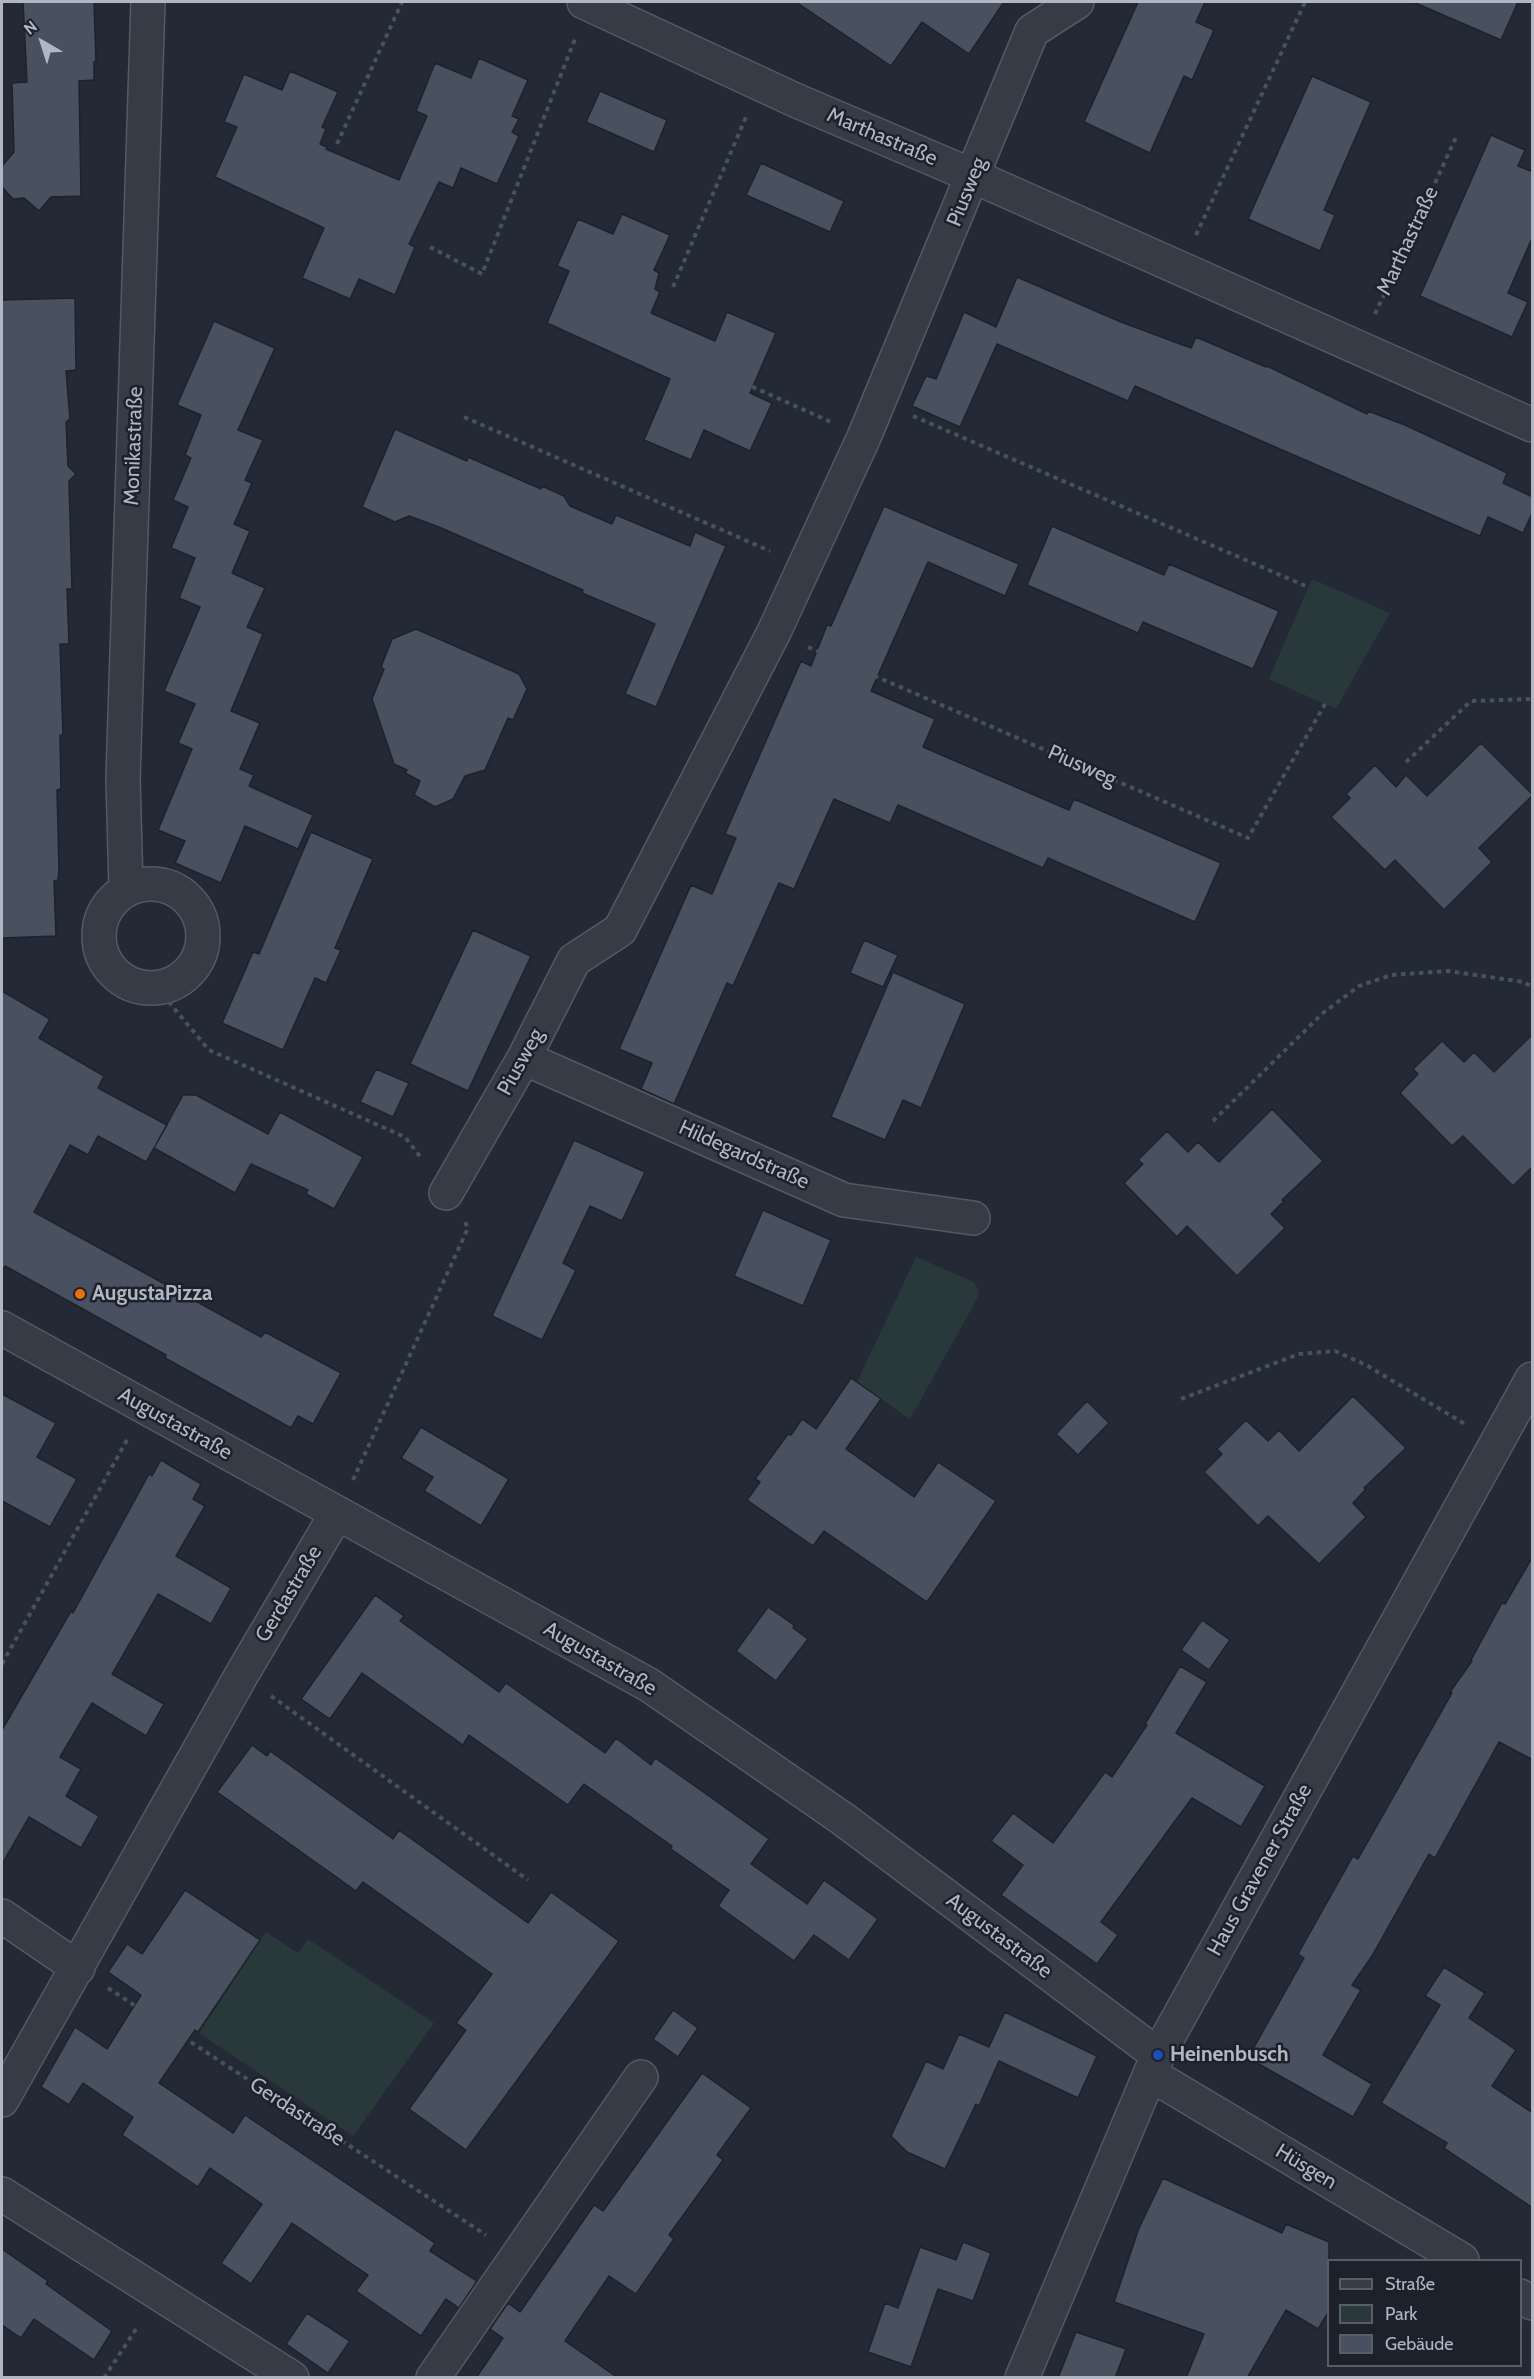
<!DOCTYPE html>
<html>
<head>
<meta charset="utf-8">
<style>
	body { margin:0 }
	#map { position:relative; width:1534px; height:2379px; overflow:hidden; background:#232935; font-family:Cabin,sans-serif }
	canvas { display:block }
	.frame { position:absolute; inset:0; border:3px solid #b1b6c3; pointer-events:none }
	.legend { position:absolute; left:1327px; top:2259px; width:195px; height:108px; box-sizing:border-box; background:#1c212b; border:2px solid #585d68; margin:0; padding:8px 10px; list-style:none; font-size:18px; color:#b1b6c3 }
	.legend li { display:flex; align-items:center; gap:12px; height:30px }
	.legend b { width:30px; border:2px solid #585d68 }
	.north { position:absolute; left:12px; top:12px; width:60px; height:60px; -webkit-text-stroke:4px #1c212b; paint-order:stroke; rotate:321deg; font-size:16px; font-weight:700; line-height:24px; text-align:center; color:#b1b6c3 }
	.north::after { content:''; display:block; margin:auto; width:21px; height:27px; background:#b1b6c3; clip-path:polygon(50% 0,100% 100%,50% 72%,0 100%) }
</style>
</head>
<body>
<div id="map">
<canvas width="1534" height="2379"></canvas>
<div class="frame"></div>
<ul class="legend">
<li><b style="height:8px;background:#363b46"></b>Straße</li>
<li><b style="height:16px;background:#29393b"></b>Park</li>
<li><b style="height:16px;background:#49505f"></b>Gebäude</li>
</ul>
<div class="north">N</div>
</div>
<script>
const ctx = document.querySelector('canvas').getContext('2d');
ctx.lineJoin = 'round';
function paint(path, color) {
  ctx.fillStyle = color;
  ctx.fill(path, 'evenodd');
}
function toPath(rows) {
  const path = new Path2D();
  for (const r of rows) {
    if (r.length === 3) {
      path.moveTo(r[0] + r[2], r[1]);
      path.arc(r[0], r[1], r[2], 0, 2 * Math.PI);
      continue;
    }
    path.moveTo(r[0], r[1]);
    for (let i = 2; i < r.length; i += 2) path.lineTo(r[i], r[i + 1]);
  }
  return path;
}
function trace(path, color, width, dash) {
  ctx.strokeStyle = color;
  ctx.lineWidth = width;
  ctx.lineCap = dash ? 'butt' : 'round';
  ctx.setLineDash(dash || []);
  ctx.stroke(path);
}
function label(font, color, halo, rows, align = 'center') {
  ctx.font = font + ' Cabin,sans-serif';
  ctx.lineWidth = 5;
  ctx.setLineDash([]);
  ctx.textBaseline = 'middle';
  ctx.strokeStyle = halo;
  ctx.fillStyle = color;
  for (const [text, x, y, turn = 0] of rows) {
    ctx.save();
    ctx.translate(x, y);
    ctx.rotate((+turn || 0) * Math.PI / 180);
    ctx.textAlign = isNaN(turn) ? turn : align;
    if (halo) ctx.strokeText(text, 0, 0);
    ctx.fillText(text, 0, 0);
    ctx.restore();
  }
}
paint(toPath([
	[1312,579,1390,613,1336,709,1269,679],
	[916,1257,974,1282,979,1292,978,1297,910,1419,857,1382],
	[266,1932,298,1953,308,1939,434,2023,353,2136,199,2033]
]), '#29393b');
const building = toPath([
	[23,2,94,2,96,61,94,62,94,80,79,81,81,196,51,197,39,211,24,198,13,199,2,187,2,166,14,152,12,83,27,82,23,2],
	[796,2,1004,2,969,54,922,22,891,66,796,2],
	[1138,2,1205,2,1196,22,1214,30,1192,80,1184,76,1150,153,1084,122,1138,2],
	[1413,2,1518,2,1501,40,1413,2],
	[479,58,528,80,512,116,519,119,512,132,519,136,497,184,461,168,453,188,439,182,409,244,415,247,395,295,359,279,350,299,302,278,324,228,215,177,237,127,224,122,244,74,282,90,290,71,338,92,322,127,326,129,320,144,327,147,326,149,399,180,427,116,416,111,435,63,471,78,479,58],
	[1312,76,1371,102,1324,210,1335,215,1320,251,1248,219,1312,76],
	[600,91,667,120,654,152,586,122,600,91],
	[1491,135,1525,150,1518,166,1533,172,1533,236,1508,293,1528,302,1512,337,1420,296,1491,135],
	[761,163,844,201,830,232,746,195,761,163],
	[622,214,670,235,654,270,659,273,655,289,660,292,651,313,715,341,727,312,776,333,750,393,772,403,750,451,704,430,691,460,644,440,670,379,547,323,569,271,557,266,578,219,613,234,622,214],
	[1017,277,1121,322,1191,348,1196,337,1266,367,1267,366,1367,414,1368,411,1405,425,1495,467,1507,473,1503,483,1533,497,1533,511,1523,533,1488,517,1480,536,1135,386,1128,401,997,344,960,427,912,406,926,376,936,379,964,312,996,327,1017,277],
	[75,298,76,370,66,371,70,419,66,422,68,466,76,474,69,481,72,589,67,589,69,644,60,644,63,735,60,735,61,789,57,790,59,869,58,880,54,881,56,936,2,938,2,300,75,298],
	[214,321,275,348,238,430,263,440,245,480,252,483,234,524,250,531,232,573,265,588,247,627,263,634,231,711,260,723,240,769,254,775,249,786,313,815,298,849,245,826,221,883,175,863,185,841,158,830,192,749,178,743,195,704,164,691,200,607,179,598,195,558,171,548,188,507,173,500,191,458,185,455,201,415,177,405,214,321],
	[395,429,467,461,468,457,541,489,542,486,564,496,570,506,612,524,616,515,690,546,695,532,726,546,656,707,625,694,655,624,582,593,583,590,439,527,409,516,395,522,362,507,395,429],
	[884,506,1019,564,1005,596,928,562,871,691,935,719,923,747,1069,810,1074,799,1221,863,1195,922,1048,858,1043,868,898,805,890,823,834,799,794,889,779,883,733,986,727,983,674,1104,641,1089,652,1063,619,1049,691,885,712,894,736,838,725,834,801,661,811,666,827,625,831,626,884,506],
	[1052,526,1164,575,1169,564,1279,611,1253,669,1143,622,1138,633,1027,585,1052,526],
	[416,629,519,674,527,689,513,720,508,718,485,770,465,776,453,799,435,807,414,795,420,781,405,773,407,770,394,764,372,699,384,669,381,667,392,639,416,629],
	[1481,743,1533,795,1479,848,1492,862,1444,910,1395,860,1385,870,1331,817,1350,798,1346,794,1375,765,1396,787,1406,775,1427,796,1481,743],
	[311,832,373,859,335,948,341,950,326,983,315,978,283,1050,222,1023,253,952,259,954,311,832],
	[473,930,531,956,468,1091,410,1064,473,930],
	[864,940,898,955,883,987,850,973,864,940],
	[893,972,965,1004,921,1108,903,1100,885,1140,831,1117,893,972],
	[2,991,50,1019,39,1038,104,1076,98,1088,167,1125,146,1162,98,1136,88,1155,70,1145,34,1212,261,1337,265,1332,341,1373,313,1424,298,1416,291,1428,165,1358,166,1355,5,1266,2,1271,2,991],
	[1533,1034,1533,1166,1513,1186,1463,1136,1452,1146,1400,1093,1418,1074,1413,1069,1442,1041,1464,1062,1474,1052,1494,1072,1533,1034],
	[376,1069,409,1083,393,1117,360,1102,376,1069],
	[183,1095,196,1095,268,1134,280,1112,363,1157,334,1209,306,1194,308,1190,251,1164,235,1193,154,1148,183,1095],
	[1272,1109,1323,1161,1282,1200,1284,1201,1271,1214,1285,1228,1237,1276,1187,1226,1177,1237,1124,1183,1143,1164,1138,1160,1167,1131,1188,1152,1198,1142,1219,1162,1272,1109],
	[574,1140,645,1172,622,1221,590,1206,563,1263,576,1270,542,1340,492,1316,574,1140],
	[763,1210,831,1240,803,1306,734,1276,763,1210],
	[851,1378,881,1399,846,1449,914,1497,938,1462,996,1501,927,1602,824,1531,813,1546,747,1500,760,1482,755,1479,788,1434,791,1435,802,1419,816,1429,851,1378],
	[2,1394,56,1423,37,1457,77,1479,50,1527,2,1501,2,1394],
	[1353,1396,1406,1448,1364,1488,1366,1489,1353,1503,1366,1517,1319,1564,1268,1516,1258,1526,1204,1472,1222,1454,1217,1449,1246,1420,1268,1441,1279,1430,1299,1451,1353,1396],
	[1087,1401,1109,1423,1078,1455,1056,1434,1087,1401],
	[421,1427,509,1479,481,1526,424,1491,433,1477,401,1458,421,1427],
	[161,1460,201,1484,193,1499,205,1506,176,1556,231,1588,211,1624,158,1594,112,1674,164,1704,146,1736,92,1703,60,1757,81,1769,66,1796,99,1816,81,1848,29,1817,2,1864,2,1730,71,1611,73,1613,149,1474,152,1476,161,1460],
	[1533,1556,1533,1760,1499,1742,1435,1858,1429,1854,1372,1956,1352,1985,1361,1990,1323,2055,1372,2084,1353,2117,1248,2058,1304,1958,1298,1954,1353,1856,1358,1859,1452,1693,1450,1692,1472,1661,1471,1660,1502,1603,1505,1604,1533,1556],
	[375,1595,404,1616,400,1621,499,1692,506,1683,605,1753,616,1738,651,1765,655,1758,709,1796,769,1839,751,1864,807,1904,824,1880,878,1919,849,1960,814,1935,794,1961,718,1906,729,1890,671,1849,672,1846,584,1784,568,1805,469,1735,463,1745,362,1673,330,1719,301,1699,375,1595],
	[768,1607,794,1625,793,1628,808,1639,776,1681,736,1651,768,1607],
	[1202,1620,1230,1640,1209,1670,1181,1650,1202,1620],
	[1180,1666,1207,1682,1176,1733,1265,1786,1241,1827,1192,1798,1101,1922,1118,1935,1097,1964,1001,1895,1023,1865,991,1841,1013,1813,1053,1843,1105,1772,1112,1777,1147,1725,1145,1724,1180,1666],
	[252,1745,267,1756,270,1751,393,1839,399,1830,528,1923,551,1892,619,1941,466,2150,409,2109,466,2030,456,2023,492,1974,363,1882,356,1891,217,1792,252,1745],
	[185,1890,260,1940,198,2032,195,2030,159,2083,233,2133,245,2115,435,2243,430,2251,477,2281,459,2308,446,2299,421,2336,356,2291,368,2275,292,2223,251,2284,221,2263,262,2204,210,2168,198,2187,122,2135,133,2117,83,2083,69,2105,41,2087,75,2027,107,2049,141,1995,108,1972,127,1944,142,1954,185,1890],
	[1444,1967,1485,1993,1469,2018,1516,2050,1492,2086,1533,2113,1533,2208,1444,2148,1447,2143,1381,2103,1440,2005,1425,1996,1444,1967],
	[673,2010,698,2028,678,2057,653,2039,673,2010],
	[1005,2012,1097,2056,1078,2098,999,2061,979,2106,976,2104,945,2169,907,2152,891,2136,926,2061,943,2069,959,2034,989,2047,1005,2012],
	[702,2073,751,2108,717,2155,723,2160,669,2235,674,2239,636,2294,609,2276,565,2341,618,2378,476,2378,503,2338,490,2329,508,2303,520,2312,594,2205,603,2211,702,2073],
	[1163,2178,1282,2233,1286,2224,1329,2242,1329,2311,1318,2329,1286,2310,1247,2378,1186,2378,1204,2334,1114,2302,1139,2228,1163,2178],
	[963,2242,991,2253,973,2301,938,2289,911,2367,868,2352,885,2303,898,2308,920,2247,956,2260,963,2242],
	[2,2249,48,2281,46,2284,112,2331,94,2360,34,2319,21,2338,2,2325,2,2249],
	[307,2313,350,2341,328,2373,286,2344,307,2313],
	[1076,2332,1126,2349,1115,2378,1058,2378,1076,2332]
]);
paint(building, '#49505f');
trace(building, '#1d232d', 1.5);
const minor = toPath([
	[584,2,795,100,973,176,1532,425],
	[151,936,52],
	[126,890,123,778,148,2],
	[524,1058,844,1200,973,1218],
	[446,1193,524,1058,574,960,620,930,774,632,864,437,1032,31,1077,2],
	[2,1328,649,1685,843,1819,1158,2055],
	[2,1916,78,1968],
	[1150,2074,1462,2260],
	[2,2100,242,1674,337,1513],
	[2,2194,292,2378],
	[1520,2296,1532,2303],
	[433,2378,641,2077],
	[1022,2378,1158,2055,1532,1379]
]);
trace(minor, '#545964', 36);
trace(toPath([
	[337,144,402,2],
	[1196,235,1305,2],
	[430,247,482,274,575,39],
	[673,287,746,117],
	[1375,314,1457,135],
	[744,383,831,422],
	[913,416,1308,587],
	[464,417,770,551],
	[808,647,1248,838,1325,704],
	[1406,762,1471,701,1532,699],
	[157,988,209,1050,405,1137,422,1159],
	[1213,1121,1323,1013,1359,986,1391,975,1448,971,1524,982,1532,987],
	[1181,1399,1299,1354,1335,1351,1366,1365,1465,1424],
	[353,1480,468,1228,465,1222],
	[2,1664,127,1440],
	[271,1696,528,1880],
	[108,1988,486,2235],
	[104,2378,138,2326]
]), '#465458', 4, [4.5, 4.5]);
trace(minor, '#363b46', 33);
for (const [x, y, r, color] of [
	[80,1294,6,"#e8710a"],
	[1158,2055,6,"#1a4fb4"]
]) {
  const dot = new Path2D();
  dot.arc(x, y, r, 0, 2 * Math.PI);
  ctx.fillStyle = color;
  ctx.fill(dot);
  trace(dot, '#1c212b', 2);
}
label('21px', '#b1b6c3', '#1c212b', [
	["Marthastraße",882,137,23],
	["Piusweg",967,192,-68],
	["Marthastraße",1408,241,-65],
	["Monikastraße",134,446,-88],
	["Piusweg",1082,766,24],
	["Piusweg",521,1062,-61],
	["Hildegardstraße",744,1155,24],
	["Augustastraße",175,1424,29],
	["Gerdastraße",289,1594,-59],
	["Augustastraße",600,1659,30],
	["Haus Gravener Straße",1260,1870,-61],
	["Augustastraße",999,1936,37],
	["Gerdastraße",297,2112,33],
	["Hüsgen",1306,2167,31]
]);
label('bold 21px', '#b1b6c3', '#1c212b', [
	["AugustaPizza",92,1294],
	["Heinenbusch",1170,2055]
], 'left');
</script>
</body>
</html>
